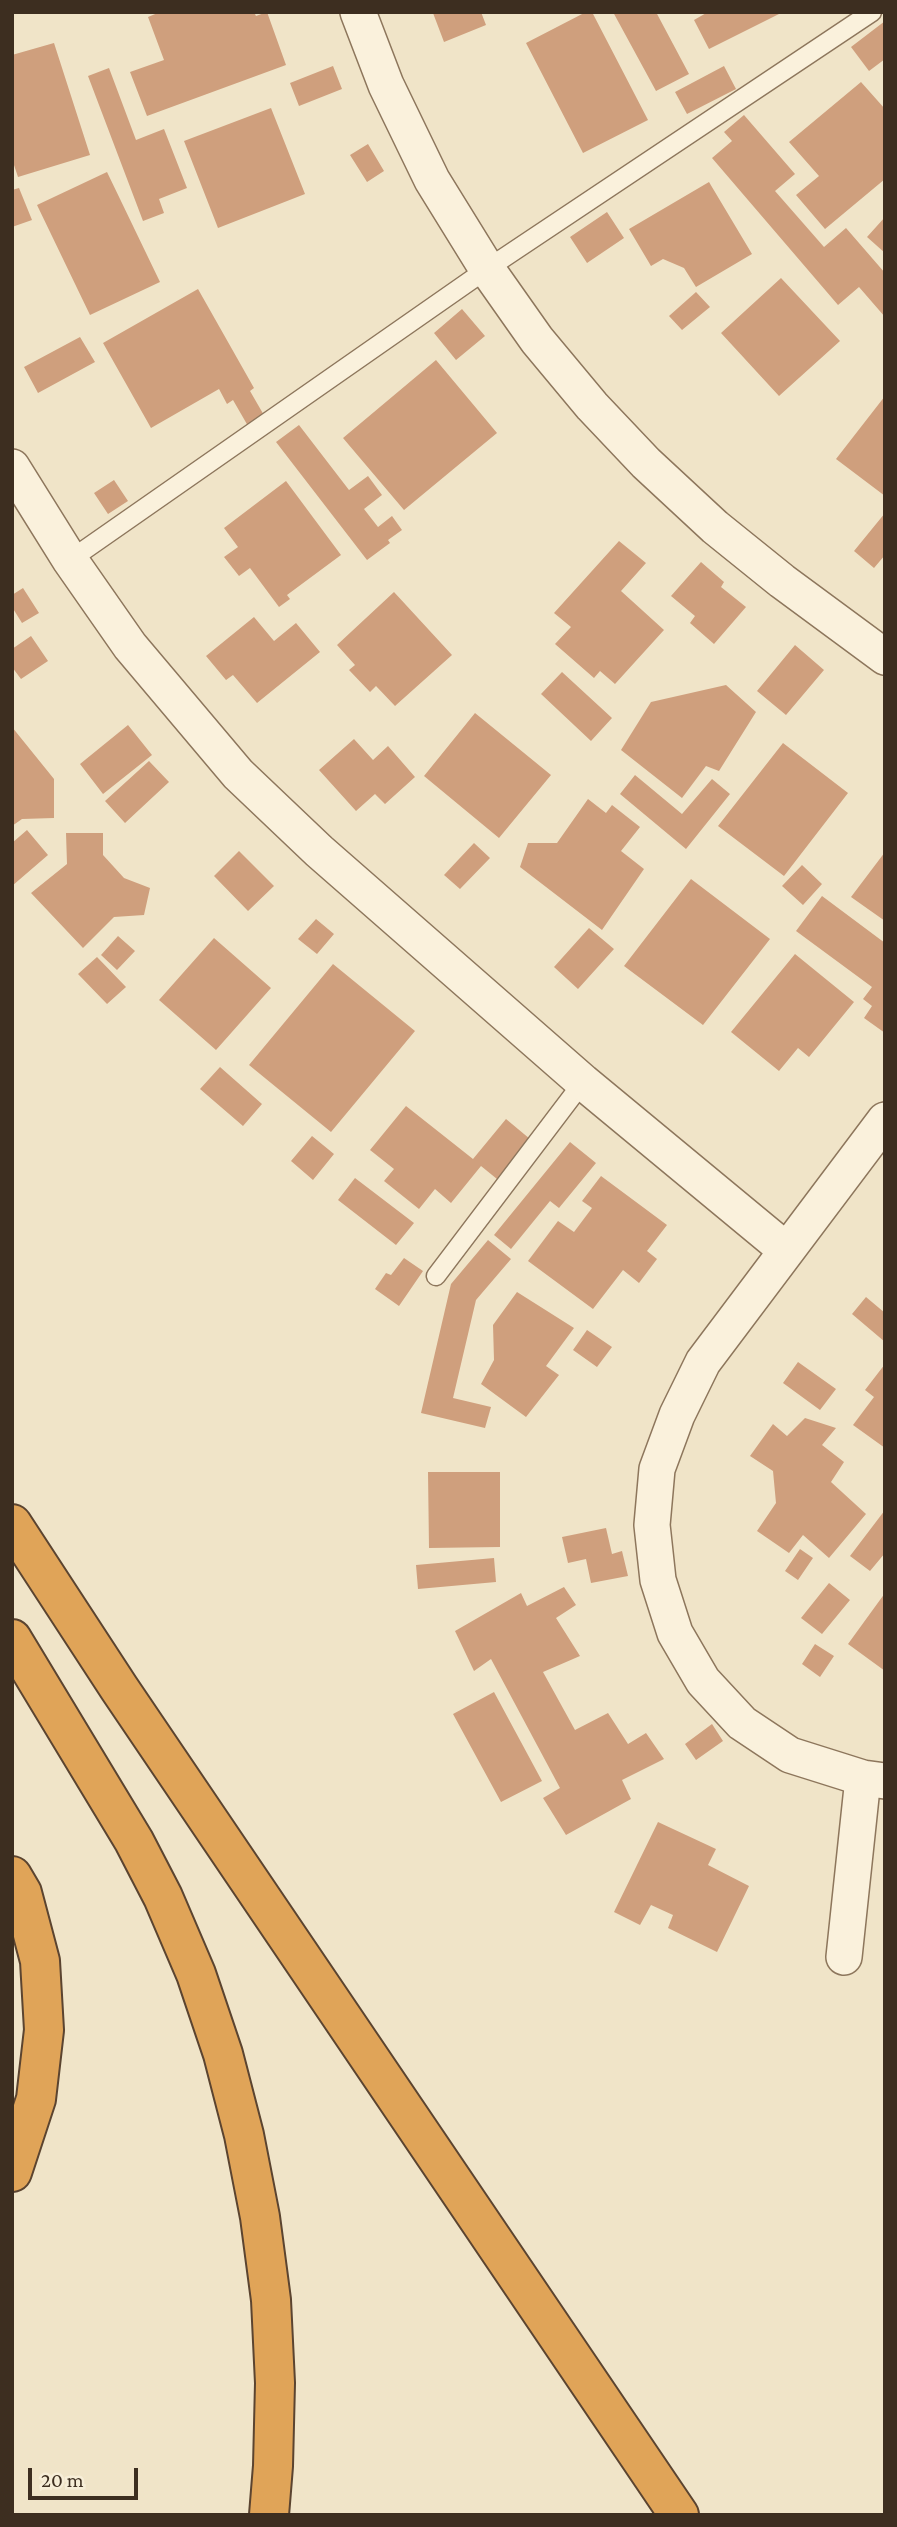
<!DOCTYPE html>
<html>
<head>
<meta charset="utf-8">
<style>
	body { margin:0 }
	#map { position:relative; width:897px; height:2527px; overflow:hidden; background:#f0e4c8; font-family:"Crimson Pro",serif }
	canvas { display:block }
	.frame { position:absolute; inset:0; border:14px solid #3d2e20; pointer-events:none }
	.scale { position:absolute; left:28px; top:2468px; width:110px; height:32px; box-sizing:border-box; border:4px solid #3d2e20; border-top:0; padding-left:9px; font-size:21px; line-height:24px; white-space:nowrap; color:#3d2e20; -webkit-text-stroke:5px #f7eed8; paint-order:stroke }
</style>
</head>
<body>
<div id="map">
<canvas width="897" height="2527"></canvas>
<div class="frame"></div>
<div class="scale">20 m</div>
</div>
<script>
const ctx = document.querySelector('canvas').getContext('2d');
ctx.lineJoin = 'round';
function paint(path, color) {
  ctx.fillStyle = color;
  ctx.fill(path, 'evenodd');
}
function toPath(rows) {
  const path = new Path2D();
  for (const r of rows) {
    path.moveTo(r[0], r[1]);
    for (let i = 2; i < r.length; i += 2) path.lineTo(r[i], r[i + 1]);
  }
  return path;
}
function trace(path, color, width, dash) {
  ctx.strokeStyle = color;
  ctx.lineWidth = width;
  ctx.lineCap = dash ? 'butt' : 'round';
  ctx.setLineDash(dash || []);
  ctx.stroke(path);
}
paint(toPath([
	[160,12,254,12,256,16,267,12,286,65,147,116,130,72,164,60,148,17],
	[436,12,481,12,486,25,444,42,433,13],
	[586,12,592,12,648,120,583,153,526,43],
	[613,12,656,12,689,74,656,91],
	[708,12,783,12,709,49,694,20],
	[885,21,885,59,869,71,851,47],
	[54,43,90,155,18,177,12,159,12,55],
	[333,66,342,89,299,106,290,83],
	[724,66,736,89,687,114,675,92],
	[109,68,136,140,164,129,187,188,159,199,164,213,143,221,88,76],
	[861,82,885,109,885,179,825,229,796,195,819,176,789,142],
	[271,108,305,194,218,228,184,141],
	[744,115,795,174,775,191,824,247,846,228,885,273,885,317,859,287,838,305,712,158,732,141,724,132],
	[368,144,384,171,367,182,350,155],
	[107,172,160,282,90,315,37,205],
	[709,182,752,254,696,287,684,268,663,259,651,266,629,229],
	[19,188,32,220,12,227,12,190],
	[607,212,624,238,587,263,570,237],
	[885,217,885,253,867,237],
	[781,278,840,341,779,396,721,333],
	[198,289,254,388,250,391,265,417,248,426,233,400,227,404,219,389,151,428,103,343],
	[696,292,710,307,682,330,669,316],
	[462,309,485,336,456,360,434,333],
	[80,337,95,362,38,393,24,367],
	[436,360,497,433,404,510,343,438],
	[885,396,885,496,836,459],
	[299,425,349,490,368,476,382,495,364,509,378,527,392,516,402,530,388,540,390,543,367,560,276,442],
	[114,480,128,501,108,514,94,493],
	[286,481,341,555,287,595,290,599,279,607,250,568,239,576,224,557,238,547,224,528],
	[885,513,885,555,874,568,854,551],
	[619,541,646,563,621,591,664,630,615,684,600,671,594,678,555,644,571,627,554,613],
	[701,562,724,582,721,587,746,607,714,644,690,623,695,616,671,596],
	[23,588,39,613,22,623,12,607,12,595],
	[394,592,452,655,395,706,376,686,370,692,349,670,355,665,337,645],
	[254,617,274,641,296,623,320,652,257,703,233,675,226,680,206,656],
	[31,636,48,661,21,679,12,667,12,649],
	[795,645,824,670,786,715,757,691],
	[562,672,612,718,591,741,541,694],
	[726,685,756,712,719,771,706,766,682,798,621,750,651,702],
	[475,713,551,775,499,838,424,776],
	[128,725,152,755,103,794,80,764],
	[12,727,54,779,54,818,22,819,12,826],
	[354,739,373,760,388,746,415,777,385,804,375,794,356,811,319,770],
	[783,743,848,793,784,876,718,826],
	[149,761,169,782,125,823,105,801],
	[635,775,682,814,712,779,730,794,686,849,620,794],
	[588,799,606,813,612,805,640,827,621,851,644,869,602,930,520,867,528,843,557,843],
	[27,830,48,855,12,886,12,843],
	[66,833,103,833,103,855,124,878,150,888,144,915,114,917,83,948,31,893,67,864],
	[474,843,490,858,460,889,444,875],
	[239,851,274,886,248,911,214,876],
	[885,852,885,921,851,897],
	[802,865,822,884,803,905,782,886],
	[691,879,770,939,703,1025,624,966],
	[822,896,885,943,885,1033,864,1018,872,1006,863,999,872,987,796,931],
	[316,919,334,934,317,954,298,939],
	[589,928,614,949,578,989,554,967],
	[118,936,135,951,117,970,101,955],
	[214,938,271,988,216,1050,159,1000],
	[795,954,854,1002,809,1057,798,1048,779,1071,731,1032],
	[97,957,126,987,107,1004,78,974],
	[333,964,415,1031,331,1132,249,1065],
	[220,1067,262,1104,243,1126,200,1089],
	[406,1106,473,1159,506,1119,530,1139,497,1179,481,1166,451,1203,435,1189,419,1209,384,1181,394,1169,370,1150],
	[312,1136,334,1154,313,1180,291,1161],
	[570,1142,596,1163,559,1208,550,1201,511,1249,494,1235],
	[601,1176,667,1225,647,1251,657,1259,639,1283,623,1270,593,1309,528,1261,558,1221,574,1232,592,1208,582,1201],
	[355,1178,414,1223,396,1245,338,1200],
	[488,1240,511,1259,476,1300,453,1398,491,1407,485,1428,421,1413,451,1284],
	[404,1258,423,1271,399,1306,375,1289,386,1273,391,1275],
	[517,1292,574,1328,546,1366,559,1375,526,1417,481,1384,494,1360,493,1325],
	[866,1297,885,1313,885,1342,852,1314],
	[587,1330,612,1347,597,1367,573,1350],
	[798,1362,836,1389,820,1410,783,1383],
	[885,1364,885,1448,853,1425,874,1397,865,1390],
	[805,1418,836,1428,822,1445,844,1462,831,1482,866,1514,829,1558,803,1535,789,1553,757,1531,776,1503,773,1471,750,1456,773,1424,787,1436],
	[428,1472,500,1472,500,1547,429,1548],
	[885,1510,885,1553,870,1571,850,1556],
	[606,1528,612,1554,622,1551,628,1576,591,1583,586,1559,568,1563,562,1537],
	[800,1549,813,1558,798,1580,785,1571],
	[494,1558,496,1582,418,1589,416,1565],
	[829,1583,850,1600,822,1634,801,1618],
	[564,1587,576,1605,556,1618,580,1656,543,1672,575,1730,608,1713,628,1744,646,1733,664,1759,622,1780,631,1799,566,1835,543,1798,560,1788,491,1659,474,1671,455,1631,521,1593,527,1606],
	[885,1593,885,1671,848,1644],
	[815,1644,834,1656,820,1677,802,1664],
	[494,1692,542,1781,501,1802,453,1714],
	[712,1724,723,1741,696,1760,685,1744],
	[658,1822,716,1849,708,1865,749,1886,717,1952,668,1928,673,1915,651,1905,640,1925,614,1912]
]), '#cf9f7d');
const lane = toPath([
	[70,560,487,269,872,12],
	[436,1276,583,1082]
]);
const street = toPath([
	[358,12,386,85,432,180,487,269,537,340,592,406,646,463,715,527,782,581,885,657],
	[12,467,70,560,130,646,238,774,319,851,583,1082,786,1250],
	[885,1120,703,1362,677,1415,657,1469,652,1525,658,1580,675,1633,703,1681,742,1723,790,1755,863,1778,885,1781],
	[844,1957,863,1778]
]);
const highway = toPath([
	[12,1524,119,1688,679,2515],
	[12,1639,134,1841,163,1897,196,1974,223,2054,244,2135,260,2217,271,2300,275,2383,273,2466,269,2515],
	[12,1876,22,1893,40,1961,44,2030,36,2099,12,2172]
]);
trace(lane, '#8d765c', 21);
trace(street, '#8d765c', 38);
trace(highway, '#5b4430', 42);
trace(lane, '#faf1dc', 18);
trace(street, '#faf1dc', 35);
trace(highway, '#e0a458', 38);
</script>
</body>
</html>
